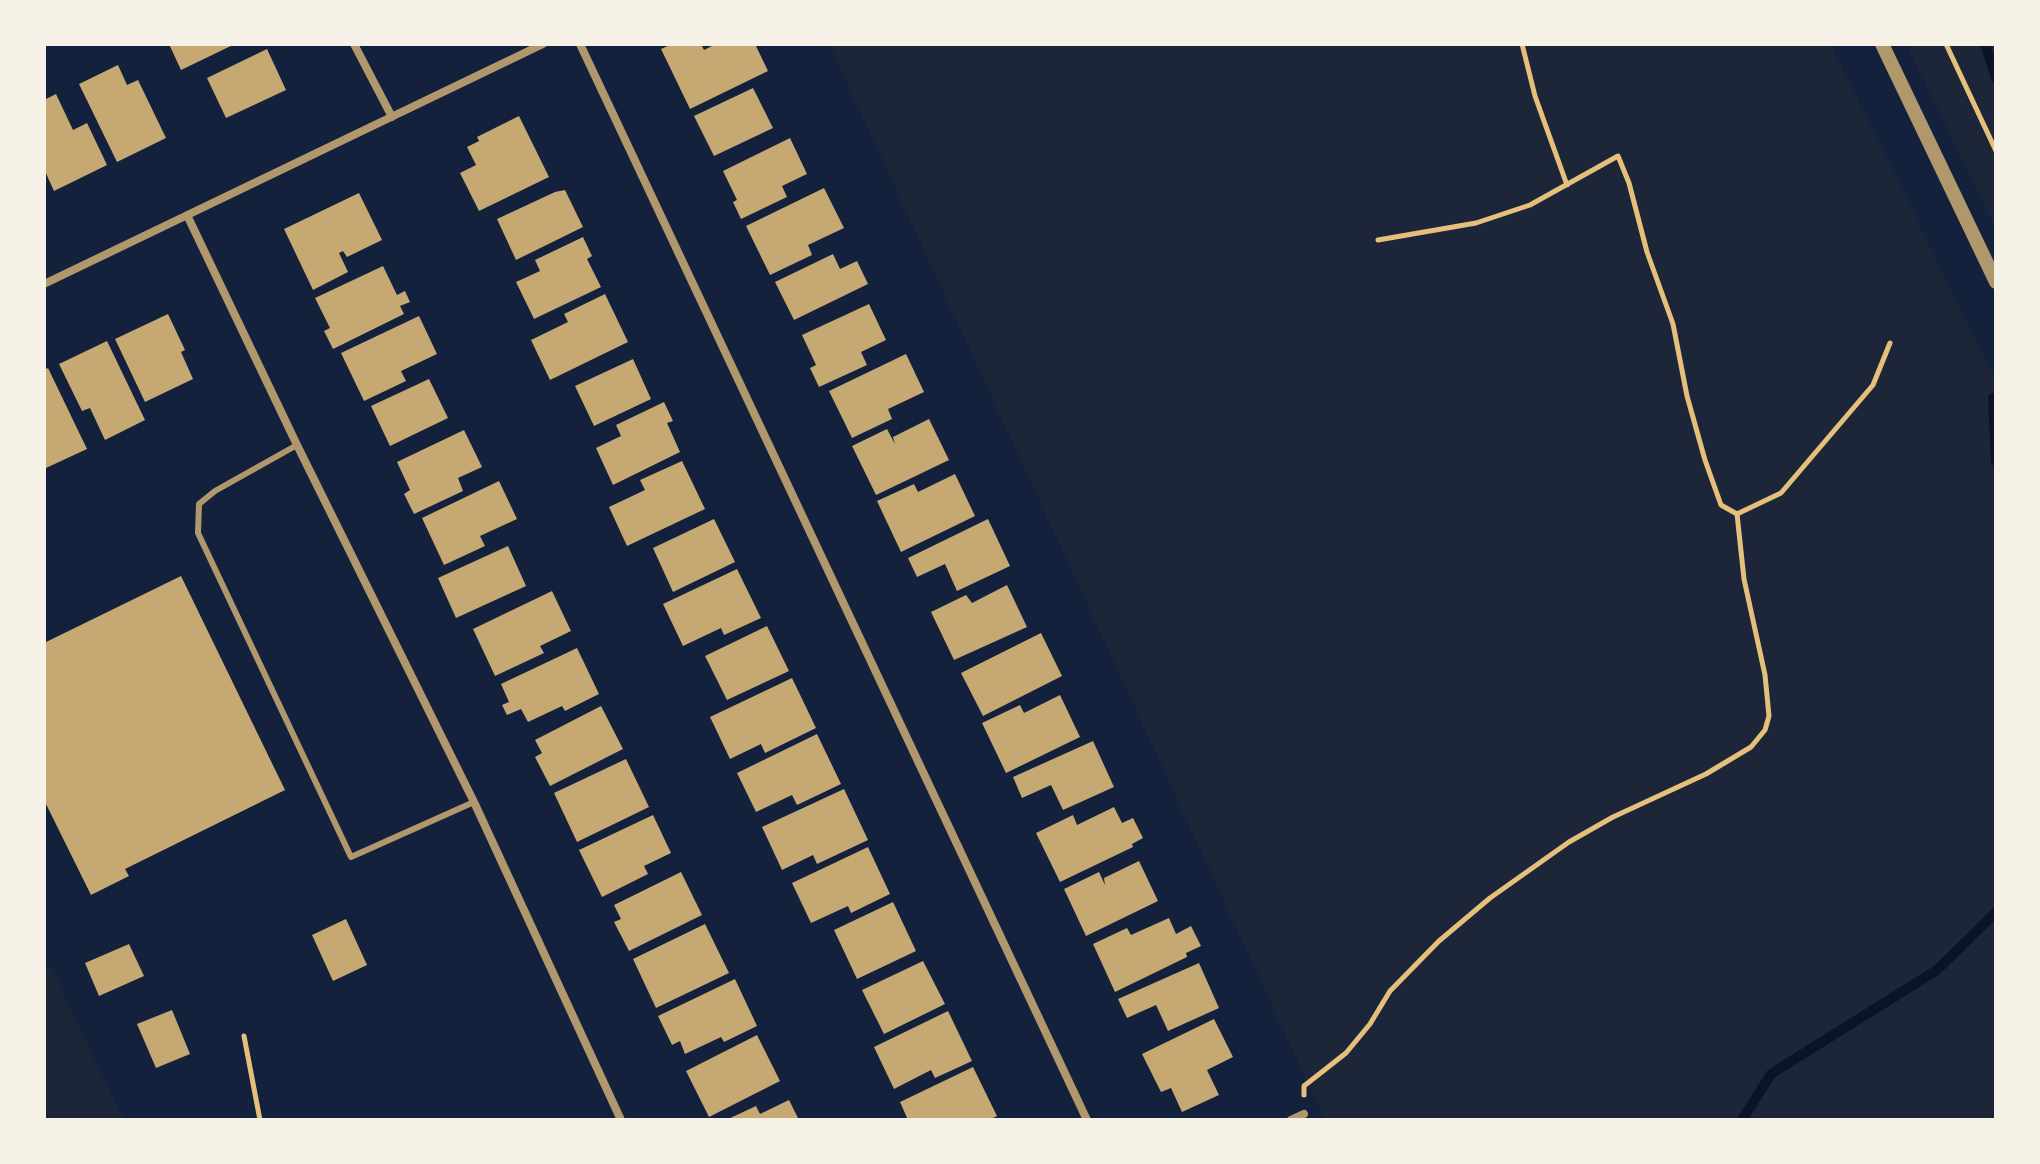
<!DOCTYPE html>
<html>
<head>
<meta charset="utf-8">
<style>
	body { margin:0 }
	#map { position:relative; width:2040px; height:1164px; overflow:hidden; background:#14213d; font-family:Lato,sans-serif }
	canvas { display:block }
	.frame { position:absolute; inset:0; border:46px solid #f6f1e7; pointer-events:none }
</style>
</head>
<body>
<div id="map">
<canvas width="2040" height="1164"></canvas>
<div class="frame"></div>
</div>
<script>
const ctx = document.querySelector('canvas').getContext('2d');
ctx.lineJoin = 'round';
function paint(path, color) {
  ctx.fillStyle = color;
  ctx.fill(path, 'evenodd');
}
function toPath(rows) {
  const path = new Path2D();
  for (const r of rows) {
    path.moveTo(r[0], r[1]);
    for (let i = 2; i < r.length; i += 2) path.lineTo(r[i], r[i + 1]);
  }
  return path;
}
function trace(path, color, width, dash) {
  ctx.strokeStyle = color;
  ctx.lineWidth = width;
  ctx.lineCap = dash ? 'butt' : 'round';
  ctx.setLineDash(dash || []);
  ctx.stroke(path);
}
paint(toPath([
	[829,44,1830,44,1996,380,1996,1120,1325,1120],
	[1906,44,1996,44,1996,230],
	[51,967,124,1120,44,1120,44,970]
]), '#1d2539');
trace(toPath([
	[1985,44,1996,78],
	[1993,398,1996,461],
	[1742,1120,1771,1074,1937,970,1996,912]
]), '#0b132b', 10);
paint(toPath([
	[169,44,235,44,181,70],
	[672,44,701,44,704,50,716,44,755,44,768,71,690,109,661,49],
	[267,49,286,90,226,118,207,78],
	[118,65,127,85,138,80,166,138,117,162,79,84],
	[753,88,773,128,714,156,694,116],
	[56,94,73,130,87,123,107,165,54,191,44,169,44,100],
	[519,116,549,177,479,211,460,173,476,165,467,147,479,141,477,137],
	[790,138,807,174,782,186,787,197,741,219,733,202,737,200,723,171],
	[824,188,844,228,808,245,812,255,770,275,746,226],
	[565,190,583,227,516,260,497,219,555,192],
	[359,193,382,240,347,257,343,251,339,253,348,272,313,290,284,229],
	[583,237,592,256,587,259,601,287,534,319,516,282,540,271,535,260],
	[833,254,840,269,857,261,868,284,794,320,775,282],
	[383,266,397,295,405,291,410,302,400,306,404,314,333,349,324,331,330,328,315,298],
	[605,294,628,342,550,380,531,340,568,322,564,314],
	[869,304,886,340,861,352,867,365,819,387,810,368,816,365,802,335],
	[168,314,185,350,181,352,193,379,145,402,115,339],
	[419,316,437,354,401,371,406,381,364,401,341,353],
	[107,341,145,420,105,440,90,408,82,411,59,364],
	[906,354,924,392,888,409,892,419,852,438,829,391],
	[633,359,651,399,594,426,575,386],
	[48,368,87,449,46,468,44,464,44,370],
	[429,379,448,418,390,446,371,406],
	[664,402,673,421,667,423,680,452,613,485,596,448,621,436,616,425],
	[929,419,949,460,876,495,852,446,887,429,895,444,893,437],
	[464,430,482,467,458,478,463,491,414,514,404,494,410,490,397,462],
	[682,461,705,509,627,546,609,507,645,490,640,480],
	[955,474,975,516,901,552,877,501,914,484,918,492],
	[499,481,517,519,480,536,485,546,444,565,422,518],
	[714,519,735,562,673,592,653,548],
	[988,519,1010,566,957,591,945,564,917,577,908,558],
	[508,546,526,586,456,618,438,578],
	[737,569,761,618,724,635,721,628,683,646,663,604],
	[181,576,285,790,125,869,129,876,91,895,44,800,44,643],
	[1007,585,1027,627,954,660,931,612,966,595,972,603],
	[552,591,571,631,540,646,544,653,495,676,473,629],
	[767,626,789,671,727,700,705,656],
	[1041,633,1062,676,983,716,961,673],
	[577,648,599,694,565,711,562,706,528,722,521,709,507,715,502,705,509,702,501,684],
	[792,678,816,728,765,753,761,744,730,759,710,717],
	[1060,695,1080,737,1006,773,982,723,1020,705,1024,713],
	[601,706,623,749,550,786,535,757,542,753,535,740],
	[817,734,841,784,797,805,792,795,756,812,737,773],
	[1093,741,1114,787,1063,810,1051,785,1022,798,1013,777],
	[626,759,649,807,577,842,554,793],
	[844,789,868,840,817,864,813,855,782,870,762,827],
	[1114,807,1122,823,1133,818,1143,838,1132,844,1133,847,1060,882,1036,833,1073,815,1077,825],
	[653,815,671,853,644,866,648,874,602,897,579,850],
	[868,847,890,894,851,913,848,906,811,923,792,883],
	[1139,861,1158,901,1086,936,1064,889,1099,872,1105,885,1104,878],
	[681,872,702,915,629,951,614,922,621,919,614,905],
	[893,902,916,951,857,979,834,930],
	[1169,918,1176,934,1191,926,1201,946,1186,953,1187,957,1115,992,1093,944,1127,928,1131,935],
	[346,919,367,965,333,981,312,935],
	[705,924,729,973,656,1008,633,959],
	[129,944,144,976,99,996,85,963],
	[923,961,945,1004,884,1034,862,990],
	[1199,963,1219,1008,1168,1031,1156,1005,1127,1018,1118,999],
	[735,979,757,1026,724,1042,721,1037,685,1054,680,1041,672,1045,658,1016],
	[172,1010,190,1054,156,1068,137,1024],
	[948,1011,972,1061,935,1078,931,1070,894,1089,874,1047],
	[1214,1019,1233,1057,1207,1070,1219,1095,1182,1112,1171,1088,1161,1092,1142,1054],
	[757,1035,780,1081,709,1117,686,1071],
	[973,1067,997,1116,989,1120,908,1120,900,1102],
	[789,1100,799,1120,726,1120,756,1106,760,1114]
]), '#c6a872');
trace(toPath([
	[1522,44,1535,96,1567,185],
	[1946,44,1996,151],
	[1378,240,1476,223,1530,205,1618,156,1629,183,1647,252,1673,324,1687,396,1705,460,1721,505,1737,514,1781,493,1873,385,1890,343],
	[244,1036,260,1120],
	[1304,1095,1304,1086,1346,1053,1370,1024,1390,991,1439,941,1490,898,1569,842,1613,817,1706,774,1751,747,1765,730,1769,716,1765,675,1744,579,1737,514]
]), '#e5c07b', 5);
trace(toPath([
	[297,445,215,491,199,504,198,533,351,857,474,802]
]), '#b1986c', 6);
trace(toPath([
	[354,44,392,117],
	[580,44,1087,1120],
	[187,215,297,445,474,802,621,1120],
	[44,284,543,44],
	[1291,1120,1304,1114]
]), '#b1986c', 8);
trace(toPath([
	[1882,44,1996,282]
]), '#b1986c', 14);
</script>
</body>
</html>
